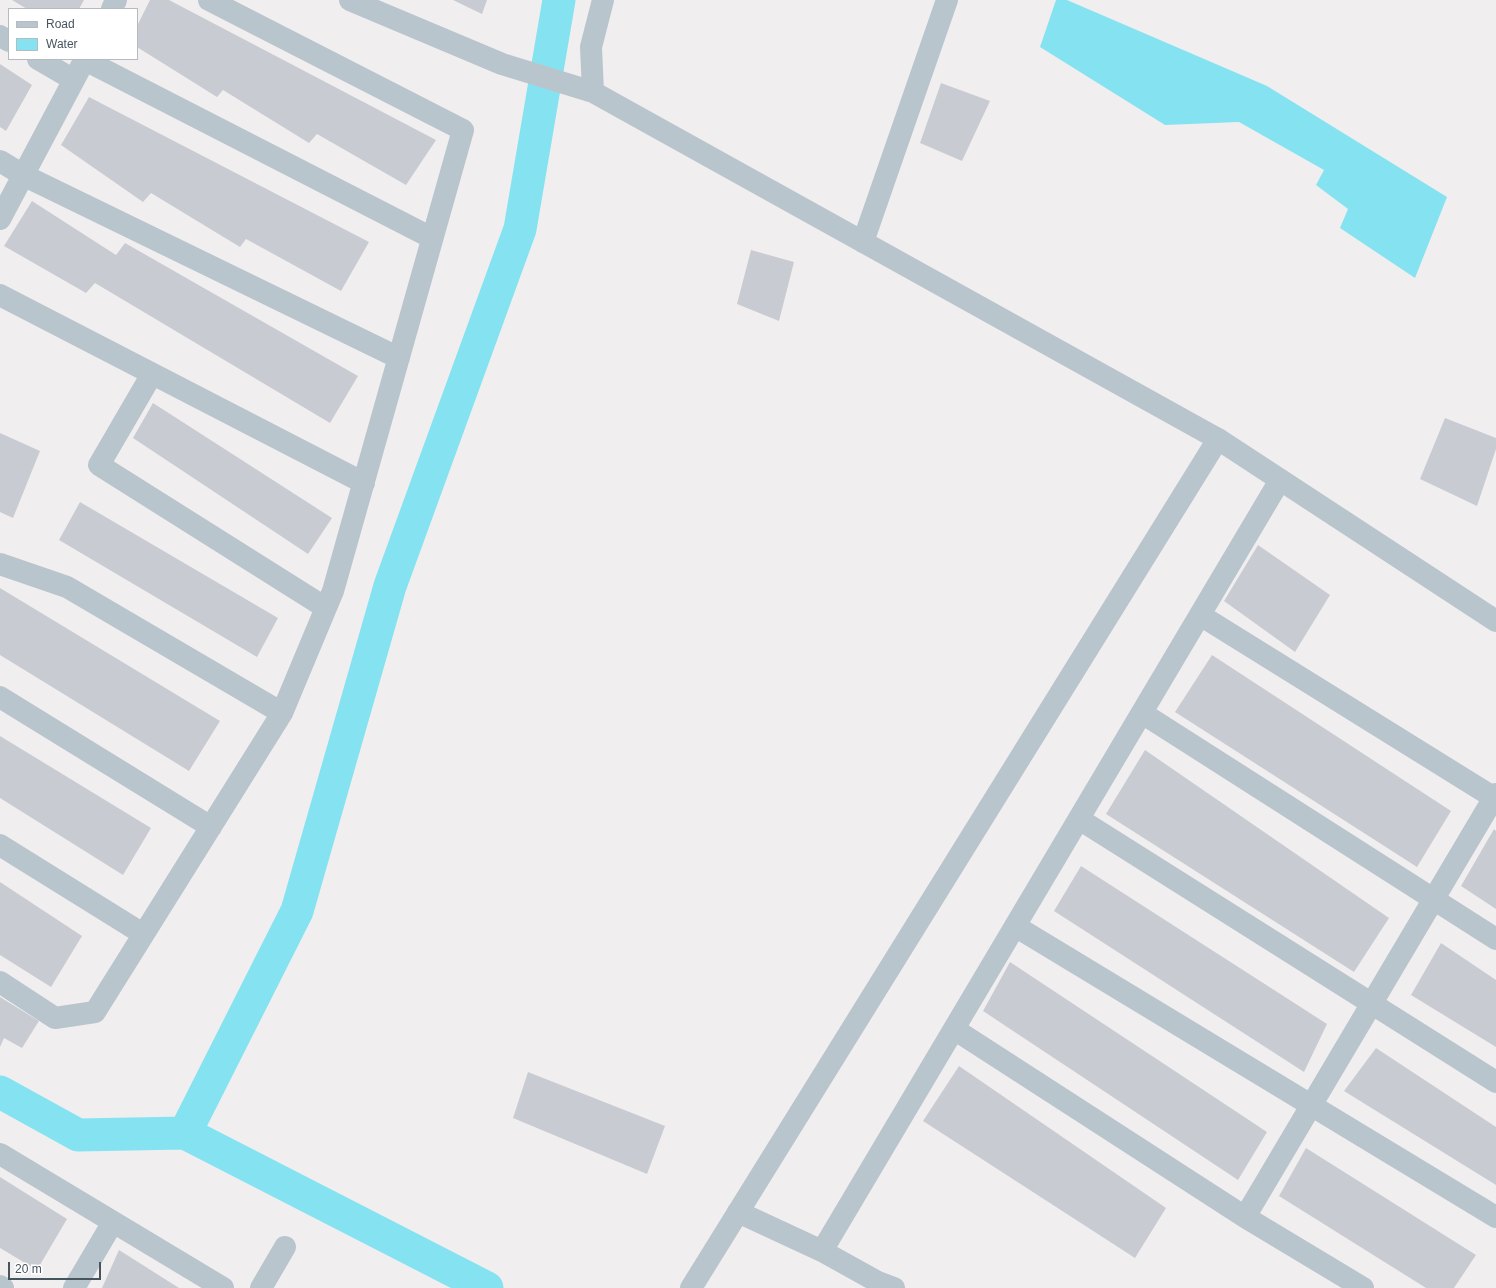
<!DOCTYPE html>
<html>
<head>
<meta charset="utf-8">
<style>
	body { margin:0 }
	#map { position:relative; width:1496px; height:1288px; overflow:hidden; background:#f1eeef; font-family:Arial,sans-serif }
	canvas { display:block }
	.legend { position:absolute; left:8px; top:8px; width:130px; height:52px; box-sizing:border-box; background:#fff; border:1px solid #b5bbbe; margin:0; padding:5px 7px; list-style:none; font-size:12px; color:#46545d }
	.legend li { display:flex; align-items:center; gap:8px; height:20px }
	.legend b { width:20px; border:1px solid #b5bbbe }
	.scale { position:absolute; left:8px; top:1262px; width:93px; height:18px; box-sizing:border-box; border:2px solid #46545d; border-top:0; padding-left:5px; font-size:12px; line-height:14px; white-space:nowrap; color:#46545d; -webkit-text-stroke:3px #fff; paint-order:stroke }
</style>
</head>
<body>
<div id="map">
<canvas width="1496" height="1288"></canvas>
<ul class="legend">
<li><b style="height:5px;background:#b9c5cd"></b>Road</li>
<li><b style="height:11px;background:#85e3f1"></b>Water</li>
</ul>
<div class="scale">20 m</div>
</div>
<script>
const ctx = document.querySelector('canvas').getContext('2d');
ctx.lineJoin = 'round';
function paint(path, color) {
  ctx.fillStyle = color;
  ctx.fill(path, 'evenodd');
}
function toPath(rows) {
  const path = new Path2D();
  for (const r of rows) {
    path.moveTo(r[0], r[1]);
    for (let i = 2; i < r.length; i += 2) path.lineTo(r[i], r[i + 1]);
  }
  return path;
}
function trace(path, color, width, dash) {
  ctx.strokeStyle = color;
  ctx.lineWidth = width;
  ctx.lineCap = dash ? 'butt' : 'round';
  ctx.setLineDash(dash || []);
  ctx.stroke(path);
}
paint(toPath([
	[1056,0,1067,0,1267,86,1447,197,1415,278,1340,228,1348,209,1316,185,1324,170,1239,122,1165,125,1040,47]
]), '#85e3f1');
trace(toPath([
	[0,1092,78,1135,185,1133],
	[487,1288,185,1133,297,911,390,586,520,229,559,0]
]), '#85e3f1', 33);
paint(toPath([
	[12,0,84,0,79,9,27,9],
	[150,0,169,0,436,140,406,185,317,134,309,143,223,90,217,97,137,47,137,26],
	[453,0,487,0,482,14],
	[0,64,32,85,6,131,0,127],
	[941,83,990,101,962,161,920,143],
	[89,97,369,242,341,291,246,239,240,247,151,193,143,202,61,145],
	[32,201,116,255,125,243,358,376,330,423,95,283,86,293,4,246],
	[751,250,794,262,779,321,737,304],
	[153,403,332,518,308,554,133,438],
	[1445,418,1496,438,1496,449,1477,506,1420,479],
	[0,433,40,451,13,518,0,512],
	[80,502,278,618,257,657,59,540],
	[1258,545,1330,595,1295,652,1224,601],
	[0,588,220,721,189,771,0,655],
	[1212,655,1451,811,1417,867,1175,712],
	[0,736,151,828,123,875,0,798],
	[1145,750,1389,918,1354,972,1106,814],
	[1494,829,1496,831,1496,909,1461,886],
	[1081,866,1327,1024,1304,1072,1054,911],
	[0,882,82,936,51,987,0,955],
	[1441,943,1496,980,1496,1047,1411,995],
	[1010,962,1267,1132,1238,1180,983,1011],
	[0,997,39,1021,22,1048,4,1038,0,1047],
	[1376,1048,1496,1127,1496,1185,1344,1091],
	[959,1066,1166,1208,1135,1258,923,1121],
	[528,1072,665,1126,647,1174,513,1118],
	[1306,1148,1476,1255,1454,1288,1426,1288,1279,1196],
	[0,1177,67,1219,37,1270,0,1248],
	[119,1250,179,1288,102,1288]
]), '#c8ccd2');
trace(toPath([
	[350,0,502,64,593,92,1218,439],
	[112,9,116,0],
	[0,36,9,41],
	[38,59,74,80],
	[85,60,432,238],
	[593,92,591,47,603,0],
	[0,161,23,175,399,358],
	[0,219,85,59],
	[863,242,947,0],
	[0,295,364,483],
	[152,374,99,465,326,608],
	[0,564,67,587,282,713],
	[1200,615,1496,799],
	[0,697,211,827],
	[1142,713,1496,939],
	[1079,819,1496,1082],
	[0,845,143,934],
	[1015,926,1496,1217],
	[0,982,55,1018,95,1012,282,713,333,591,463,130,209,0],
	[954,1029,1245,1217,1363,1288],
	[0,1154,223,1288],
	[738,1212,822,1251,878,1282,894,1288],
	[1245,1217,1496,794],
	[822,1251,1280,480],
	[0,1286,3,1288],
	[74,1288,113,1222],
	[261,1288,285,1247]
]), '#b9c5cd', 22);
trace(toPath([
	[691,1288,1218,439,1496,621]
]), '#b9c5cd', 22);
</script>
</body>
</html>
